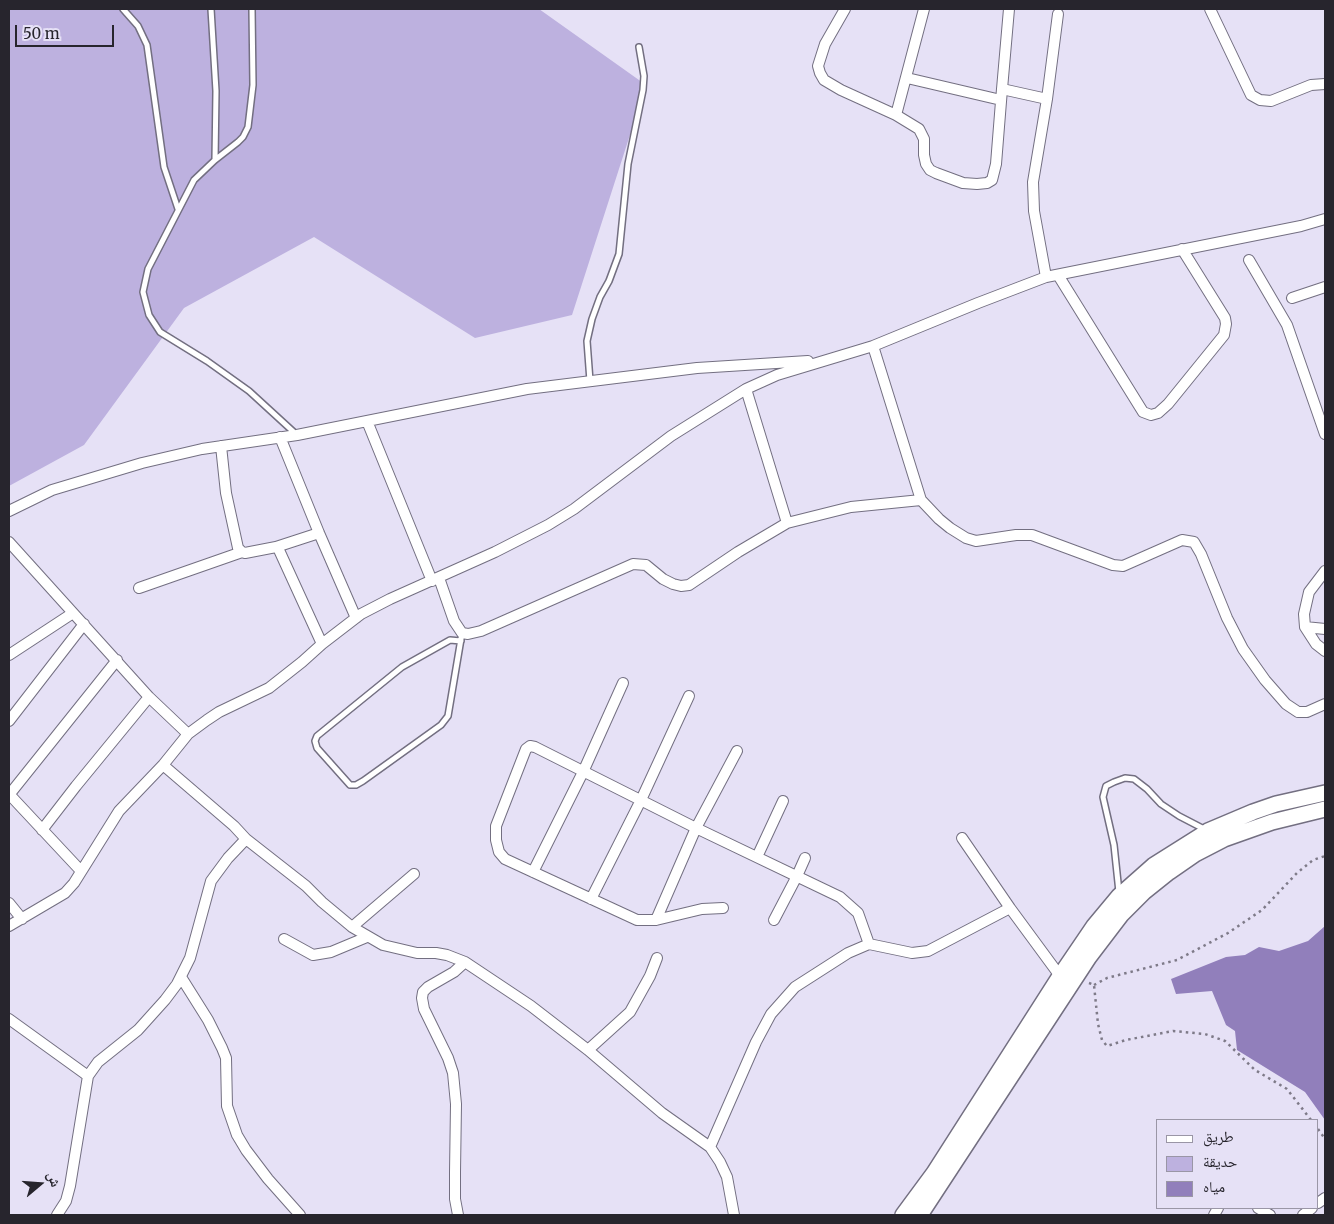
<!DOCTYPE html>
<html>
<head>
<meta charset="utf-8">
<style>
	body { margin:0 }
	#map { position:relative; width:1334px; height:1224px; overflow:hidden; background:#e6e1f6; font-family:Merriweather,"Noto Naskh Arabic",serif }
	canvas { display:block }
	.frame { position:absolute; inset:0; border:10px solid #27252d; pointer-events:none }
	.legend { position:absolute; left:1156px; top:1119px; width:162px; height:90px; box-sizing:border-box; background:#e6e1f6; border:1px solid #9a96a6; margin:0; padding:6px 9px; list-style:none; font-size:15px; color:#27252d }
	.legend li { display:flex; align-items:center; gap:10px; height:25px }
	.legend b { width:25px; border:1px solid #9a96a6 }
	.north { position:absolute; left:15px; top:1159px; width:50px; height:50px; -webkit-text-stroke:4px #e6e1f6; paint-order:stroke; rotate:72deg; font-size:14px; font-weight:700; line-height:20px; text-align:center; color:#27252d }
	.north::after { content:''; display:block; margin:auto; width:18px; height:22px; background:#27252d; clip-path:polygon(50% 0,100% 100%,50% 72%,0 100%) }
	.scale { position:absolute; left:15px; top:25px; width:99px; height:22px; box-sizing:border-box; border:2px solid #27252d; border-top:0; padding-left:6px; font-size:15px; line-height:18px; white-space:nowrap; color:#27252d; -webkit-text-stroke:4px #e6e1f6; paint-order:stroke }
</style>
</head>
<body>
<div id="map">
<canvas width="1334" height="1224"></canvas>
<div class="frame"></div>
<ul class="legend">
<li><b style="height:6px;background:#fff"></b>طريق</li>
<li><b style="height:14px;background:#bdb1df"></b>حديقة</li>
<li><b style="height:14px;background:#917fbb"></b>مياه</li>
</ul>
<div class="north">ش</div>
<div class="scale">50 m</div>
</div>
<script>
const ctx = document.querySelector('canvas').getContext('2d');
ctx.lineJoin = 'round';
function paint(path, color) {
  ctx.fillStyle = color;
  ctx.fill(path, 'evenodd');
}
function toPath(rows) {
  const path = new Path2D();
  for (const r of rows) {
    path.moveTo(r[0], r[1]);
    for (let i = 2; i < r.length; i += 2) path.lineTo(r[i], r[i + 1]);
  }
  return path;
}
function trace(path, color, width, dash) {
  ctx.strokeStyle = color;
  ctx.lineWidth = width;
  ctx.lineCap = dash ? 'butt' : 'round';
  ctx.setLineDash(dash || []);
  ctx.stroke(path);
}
paint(toPath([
	[9,9,539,9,646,85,572,315,475,338,314,237,184,308,84,445,9,486]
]), '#bdb1df');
paint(toPath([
	[1325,926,1325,1120,1305,1092,1237,1050,1235,1031,1226,1025,1212,991,1176,994,1171,979,1226,957,1245,955,1259,947,1279,951,1308,941]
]), '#917fbb');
const service = toPath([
	[123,9,138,26,147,45,164,167,178,209],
	[211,9,216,91,215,160],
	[252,9,253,85,248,127,243,137,238,142,215,160,194,180,148,269,143,292,149,315,160,332,207,361,249,391,297,435],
	[590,381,587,341,592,319,600,297,609,281,619,254,628,164,643,90,644,76,639,47],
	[461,641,450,640,402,667,317,736,315,741,317,748,350,785,356,785,363,781,441,725,448,716,462,633],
	[1119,892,1114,845,1103,797,1106,786,1114,782,1125,778,1134,779,1147,789,1161,804,1179,816,1206,830]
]);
const minor = toPath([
	[845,9,825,44,818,66,820,73,824,80,841,90,896,115,919,129,924,139,924,155,926,164,930,170,936,173,963,183,977,184,987,183,992,180,996,164,1002,89,1047,99,1033,182,1034,211,1046,277],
	[1210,9,1251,95,1260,100,1271,101,1311,85,1325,84],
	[907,78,1001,100],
	[1002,89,1009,9],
	[1047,99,1058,14],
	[896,115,924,9],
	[1249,260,1287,325,1325,434],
	[1058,275,1143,412,1151,415,1158,413,1168,404,1224,335,1226,324,1225,318,1182,249],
	[1292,298,1325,287],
	[873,346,921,500,939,519,950,528,966,538,976,541,1016,535,1032,535,1113,565,1123,566,1182,540,1194,542,1201,554,1227,618,1243,649,1265,680,1286,704,1298,712,1307,712,1325,704],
	[746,389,787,523],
	[367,421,432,581],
	[280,437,319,533,356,618],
	[221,446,226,493,238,548,242,552,245,553,276,547,279,550,322,644],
	[9,511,52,490,142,463,202,449,297,435,527,389,697,368,808,361],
	[9,542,149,697,188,734],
	[276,547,319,533],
	[1325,571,1309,592,1304,614,1305,627,1316,644,1325,651],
	[439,578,454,621,462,633,468,634,481,631,633,564,646,565,663,579,673,584,681,586,689,585,738,552,787,523,851,507,921,500],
	[139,588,242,552],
	[1305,627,1325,629],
	[9,655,73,613],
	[9,721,84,624],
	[163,765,234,826,246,839,306,886,322,902,352,927,383,945,417,953,436,953,447,955,465,962,531,1006,588,1050,662,1113,710,1147,720,1162,727,1177,734,1215],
	[9,794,81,871],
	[9,795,117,660],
	[42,830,76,786,149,697],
	[962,838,1010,908],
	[757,857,783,801],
	[533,872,583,772,623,683],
	[591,899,641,800,689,696],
	[9,903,22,919],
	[723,908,702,909,656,920,637,920,505,859,499,852,496,840,496,826,526,749,530,746,535,747,696,828,840,897,858,913,869,944],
	[656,920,696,828,737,751],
	[774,920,797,876,805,858],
	[9,926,65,893,74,883,119,811,163,765,188,734,207,720,219,712,269,688,302,662,322,644,361,614,390,599,495,552,548,525,574,509,671,436,746,389,777,375,873,346,978,303,1046,277,1301,226,1325,219],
	[352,927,414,874],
	[284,939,313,955,331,952,367,937],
	[181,977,208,1020,222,1048,226,1058,227,1106,237,1135,246,1150,268,1179,300,1215],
	[9,1019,88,1076],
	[588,1050,630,1012,650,976,657,958],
	[710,1147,756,1042,771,1014,795,987,848,953,869,944,912,953,928,951,1010,908,1060,976],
	[1318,1203,1325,1198],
	[1258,1208,1270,1215],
	[57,1215,66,1201,70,1186,88,1076,98,1062,138,1030,165,1000,177,984,190,958,211,881,228,858,246,839],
	[458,1215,455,1199,455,1172,456,1104,453,1073,448,1058,424,1009,422,998,423,992,428,987,454,972,465,962],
	[1214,1215,1218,1208],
	[1303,1215,1312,1208]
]);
const secondary = toPath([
	[903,1215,934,1173,1060,976,1094,926,1119,896,1154,865,1208,831,1253,812,1276,804,1325,793],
	[920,1215,1089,957,1121,915,1144,892,1169,872,1195,854,1224,839,1272,822,1325,809]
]);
trace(service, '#736f81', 8);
trace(minor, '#736f81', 12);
trace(secondary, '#736f81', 18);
trace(toPath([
	[1089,983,1094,985,1098,1024,1102,1040,1107,1046,1126,1040,1173,1031,1205,1034,1225,1041,1255,1070,1287,1089,1311,1120],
	[1094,985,1107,978,1177,960,1228,933,1262,910,1297,873,1313,860,1325,856],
	[1318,1129,1325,1139]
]), '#7e7a88', 2.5, [2.5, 4]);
trace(service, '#fff', 5);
trace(minor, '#fff', 10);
trace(secondary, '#fff', 15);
</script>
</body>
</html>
